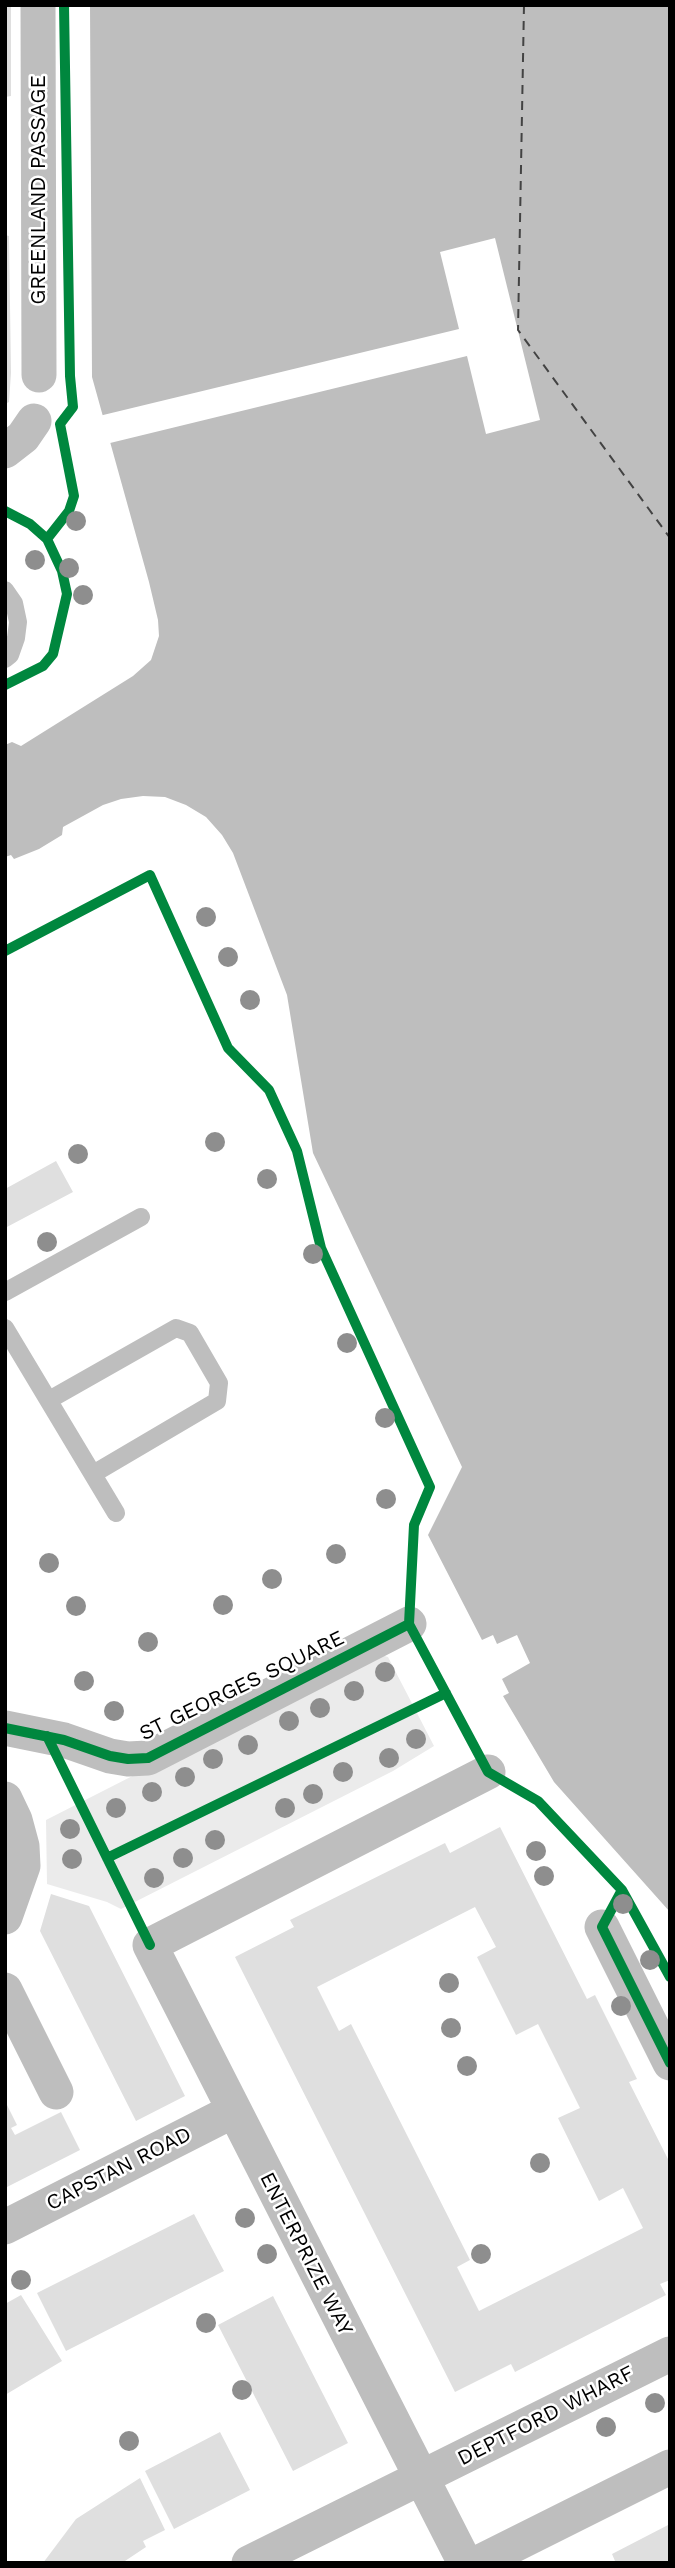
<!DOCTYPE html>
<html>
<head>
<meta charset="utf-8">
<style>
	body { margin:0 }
	#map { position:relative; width:675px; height:2568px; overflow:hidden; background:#fff; font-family:"Work Sans",sans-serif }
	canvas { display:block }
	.frame { position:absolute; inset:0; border:7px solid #000; pointer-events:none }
</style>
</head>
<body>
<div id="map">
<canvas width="675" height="2568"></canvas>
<div class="frame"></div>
</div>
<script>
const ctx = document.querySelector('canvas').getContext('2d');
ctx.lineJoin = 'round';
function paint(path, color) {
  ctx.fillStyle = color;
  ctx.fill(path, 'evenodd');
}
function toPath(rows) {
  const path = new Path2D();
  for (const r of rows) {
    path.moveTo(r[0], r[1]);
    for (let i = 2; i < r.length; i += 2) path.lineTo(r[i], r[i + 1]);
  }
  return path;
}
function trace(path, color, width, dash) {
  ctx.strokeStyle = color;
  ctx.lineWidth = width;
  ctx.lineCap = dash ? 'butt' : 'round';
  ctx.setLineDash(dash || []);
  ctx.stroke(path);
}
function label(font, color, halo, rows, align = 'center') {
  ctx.font = font + ' "Work Sans",sans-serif';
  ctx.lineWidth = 5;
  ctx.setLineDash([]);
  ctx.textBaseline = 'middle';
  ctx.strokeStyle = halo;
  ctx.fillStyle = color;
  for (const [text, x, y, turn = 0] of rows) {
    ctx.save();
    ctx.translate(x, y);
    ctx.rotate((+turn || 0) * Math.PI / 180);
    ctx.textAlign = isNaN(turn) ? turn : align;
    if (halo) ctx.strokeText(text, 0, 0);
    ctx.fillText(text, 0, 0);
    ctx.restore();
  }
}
paint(toPath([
	[374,1653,388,1657,434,1746,393,1771,121,1909,107,1902,47,1884,46,1820]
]), '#ebebeb');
paint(toPath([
	[90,5,670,5,670,1912,554,1782,503,1696,509,1693,502,1679,530,1663,517,1635,497,1644,493,1635,482,1640,428,1535,462,1467,313,1153,287,995,233,853,222,835,206,817,186,805,165,797,143,796,121,799,103,805,63,827,62,835,39,849,14,859,11,855,5,857,5,745,12,742,21,746,133,676,151,660,159,636,158,620,149,582,92,377]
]), '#bebebe');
paint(toPath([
	[495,238,540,420,486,434,467,356,106,444,99,416,459,329,440,252]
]), '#fff');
trace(toPath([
	[524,5,518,330,670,538]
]), '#434343', 2, [9, 7]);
paint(toPath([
	[5,5,11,5,11,96,5,97],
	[5,235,9,236,11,373,9,402,5,404],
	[56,1161,73,1192,5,1228,5,1189],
	[500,1827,587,1999,595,1995,637,2079,629,2082,670,2163,670,2280,660,2284,666,2295,515,2372,511,2364,455,2392,235,1957,294,1927,290,1920,445,1843,450,1853],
	[475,1907,496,1947,477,1957,516,2035,538,2024,580,2108,558,2118,599,2201,623,2188,643,2228,479,2311,457,2267,470,2260,351,2024,339,2031,317,1987],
	[51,1894,89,1906,185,2096,136,2121,40,1931],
	[5,2101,17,2125,11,2128,15,2135,61,2112,80,2150,5,2188],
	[194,2214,224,2271,66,2351,37,2293],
	[21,2295,62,2361,5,2395,5,2304],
	[273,2296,348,2443,293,2471,218,2325],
	[220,2432,250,2490,174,2529,145,2471],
	[140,2478,165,2530,143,2541,146,2547,122,2563,43,2563,76,2519],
	[670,2524,670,2563,612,2563,615,2561,612,2554]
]), '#dfdfdf');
trace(toPath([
	[5,590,14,603,18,622,16,638,10,655,5,659],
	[5,1292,141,1217],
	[5,1328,116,1513],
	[49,1400,176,1328,190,1333,219,1383,217,1401,93,1474]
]), '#bebebe', 18);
trace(toPath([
	[38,5,39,375],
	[5,451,23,437,34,421],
	[5,1728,64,1740,110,1756,128,1759,148,1758,409,1624],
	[5,1799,15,1820,22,1846,23,1866,5,1917],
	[602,1927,670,2063],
	[5,1990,56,2092],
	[5,2227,233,2111],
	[249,2563,670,2354],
	[465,2563,150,1945,488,1772],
	[478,2563,670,2467]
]), '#bebebe', 35);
trace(toPath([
	[5,511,30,524,47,539,62,571,67,594,53,654,43,666,5,685],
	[47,539,69,511,74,496,60,424,73,407,70,376,64,5],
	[5,951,150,875,228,1048,269,1090,297,1151,321,1248,430,1487,414,1525,409,1624,488,1772,538,1801,622,1890,670,1977],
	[5,1728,64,1740,110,1756,128,1759,148,1758,409,1624],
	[47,1736,150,1945],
	[107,1858,446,1693],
	[622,1890,602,1927,670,2063]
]), '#00873e', 10);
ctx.fillStyle = '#8e8e8e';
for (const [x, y] of [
	[76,521],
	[35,560],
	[69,568],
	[83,595],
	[206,917],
	[228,957],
	[250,1000],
	[215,1142],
	[78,1154],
	[267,1179],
	[47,1242],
	[313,1254],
	[347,1343],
	[385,1418],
	[386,1499],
	[336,1554],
	[49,1563],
	[272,1579],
	[223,1605],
	[76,1606],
	[148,1642],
	[385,1672],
	[84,1681],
	[354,1691],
	[320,1708],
	[114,1711],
	[289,1721],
	[416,1739],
	[248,1745],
	[389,1758],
	[213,1759],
	[343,1772],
	[185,1777],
	[152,1792],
	[313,1794],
	[116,1808],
	[285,1808],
	[70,1829],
	[215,1840],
	[536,1851],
	[183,1858],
	[72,1859],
	[544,1876],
	[154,1878],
	[623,1904],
	[650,1960],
	[449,1983],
	[621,2006],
	[451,2028],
	[467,2066],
	[540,2163],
	[245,2218],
	[267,2254],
	[481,2254],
	[21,2280],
	[206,2323],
	[242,2390],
	[655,2403],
	[606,2427],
	[129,2441]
]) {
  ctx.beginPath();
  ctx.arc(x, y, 10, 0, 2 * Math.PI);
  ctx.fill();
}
label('21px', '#000', '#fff', [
	["GREENLAND PASSAGE",39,190,-90],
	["ST GEORGES SQUARE",242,1686,-26],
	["CAPSTAN ROAD",119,2169,-27],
	["ENTERPRIZE WAY",306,2254,63],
	["DEPTFORD WHARF",546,2416,-27]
]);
</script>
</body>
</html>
